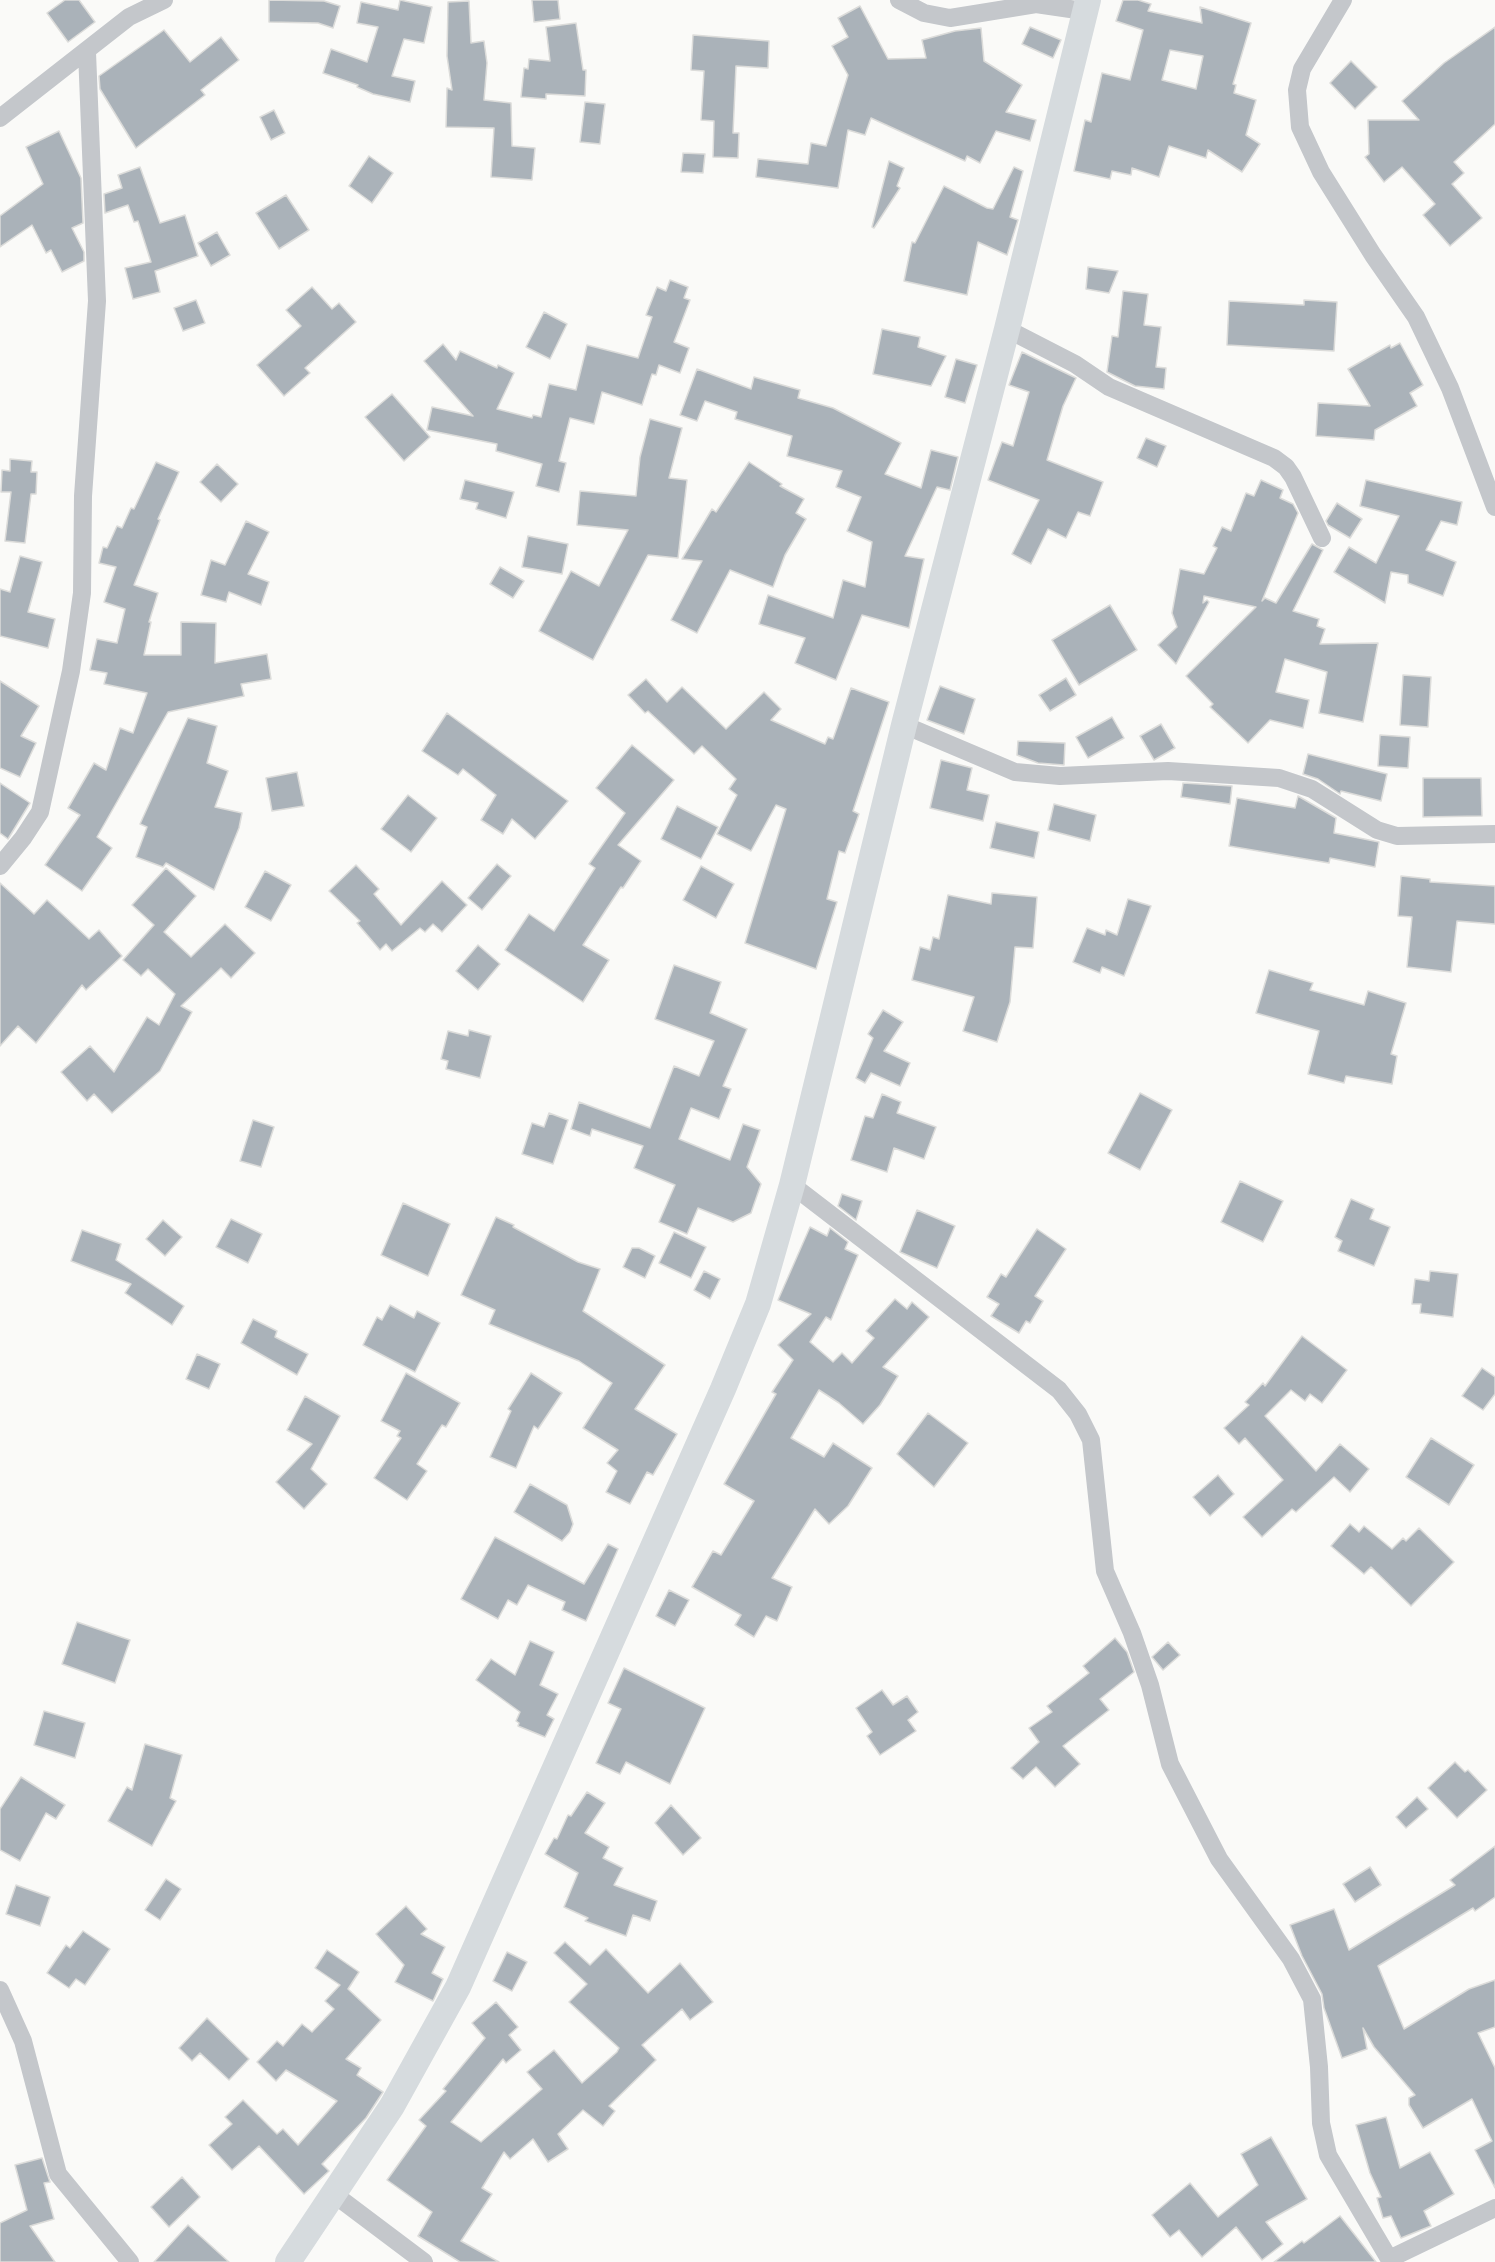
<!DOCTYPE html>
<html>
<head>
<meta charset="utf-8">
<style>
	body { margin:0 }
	canvas { display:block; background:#fafaf8 }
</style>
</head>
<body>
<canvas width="1495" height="2262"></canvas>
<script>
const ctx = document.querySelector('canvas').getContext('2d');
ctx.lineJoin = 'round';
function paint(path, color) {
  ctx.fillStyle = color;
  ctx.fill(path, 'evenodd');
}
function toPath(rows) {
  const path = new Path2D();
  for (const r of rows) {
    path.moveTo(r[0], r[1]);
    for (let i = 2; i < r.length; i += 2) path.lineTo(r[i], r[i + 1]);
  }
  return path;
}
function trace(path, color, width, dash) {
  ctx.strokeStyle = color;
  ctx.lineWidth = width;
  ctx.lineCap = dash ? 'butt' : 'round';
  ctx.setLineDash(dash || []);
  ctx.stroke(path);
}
const building = toPath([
	[65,0,79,0,95,22,68,42,47,13,65,0],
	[269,0,324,1,340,6,333,28,318,23,269,22,269,0],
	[400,0,432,7,424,43,404,39,392,76,415,81,410,102,373,94,357,87,358,85,323,73,331,49,367,62,378,27,357,23,361,2,398,10,400,0],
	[532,0,558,0,560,19,534,22,532,0],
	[1123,0,1138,0,1151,4,1148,11,1202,23,1200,7,1251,23,1233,84,1236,85,1234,93,1256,100,1246,135,1260,144,1242,172,1208,150,1206,158,1169,146,1159,177,1132,168,1131,175,1112,171,1110,179,1074,171,1085,120,1091,122,1102,73,1130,80,1143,30,1116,21,1123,0],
	[1170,50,1203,56,1196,89,1162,80,1170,50],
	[469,1,471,43,484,41,487,63,484,100,511,103,512,146,535,148,532,180,491,177,494,128,446,127,447,88,452,90,447,56,448,2,469,1],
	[860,6,888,59,926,58,922,40,955,31,981,28,984,61,1022,85,1006,112,1036,120,1030,141,996,131,980,163,967,156,965,161,871,118,865,135,848,130,838,188,756,177,758,159,808,164,811,143,826,146,848,75,832,46,848,37,838,18,860,6],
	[576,23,583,70,586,70,585,96,546,94,546,99,521,97,524,68,528,69,529,59,550,61,546,27,576,23],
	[1030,27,1061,40,1053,58,1022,44,1030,27],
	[1495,27,1495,124,1454,162,1464,173,1452,184,1482,218,1450,246,1423,215,1435,204,1402,167,1384,182,1365,157,1369,154,1368,120,1419,120,1402,101,1444,63,1495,27],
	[164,30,190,62,221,37,239,60,201,90,205,95,136,148,100,89,99,76,164,30],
	[693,35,769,41,768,68,736,66,733,133,739,133,738,158,713,157,714,121,701,120,704,71,691,70,693,35],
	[1351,61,1377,87,1355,109,1330,83,1351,61],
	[585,102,605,104,600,144,580,142,585,102],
	[274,110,285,133,271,140,260,117,274,110],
	[59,131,81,178,83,223,72,228,84,252,84,261,62,272,51,250,46,253,32,225,0,247,0,216,43,184,26,147,59,131],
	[683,153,705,154,703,173,681,172,683,153],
	[369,156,393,173,372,203,349,186,369,156],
	[889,161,904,168,897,186,900,188,874,228,872,227,889,161],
	[140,167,160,223,185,215,198,256,155,271,160,292,133,299,125,268,151,262,138,221,134,222,128,205,105,213,104,194,122,188,118,175,140,167],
	[1014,167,1023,171,1010,217,1018,220,1007,255,978,242,967,295,904,281,912,242,915,243,944,186,987,208,993,209,1014,167],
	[286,195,309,230,279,249,256,213,286,195],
	[217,232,230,255,211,266,198,243,217,232],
	[1088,267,1118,271,1109,293,1086,289,1088,267],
	[670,280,688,287,684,298,690,300,674,342,689,348,680,373,659,365,656,375,652,374,642,405,602,392,594,424,570,418,559,461,566,463,559,492,536,486,542,464,496,451,497,444,427,430,432,407,473,416,424,361,443,344,456,360,460,351,497,368,498,365,514,373,497,409,532,418,533,415,541,417,549,384,576,390,587,345,638,358,652,317,646,315,657,287,666,291,670,280],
	[312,287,332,309,339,303,356,322,305,368,310,373,284,396,257,365,301,326,286,310,312,287],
	[1123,291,1148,294,1144,325,1161,327,1156,367,1166,368,1164,389,1135,386,1107,372,1112,336,1118,337,1123,291],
	[196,300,205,323,183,331,174,308,196,300],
	[1304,300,1337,302,1334,351,1227,345,1229,301,1304,305,1304,300],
	[544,312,567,324,550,359,526,347,544,312],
	[882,329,920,337,918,347,946,356,931,386,873,374,882,329],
	[1400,343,1423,385,1410,393,1417,406,1375,430,1374,440,1316,436,1318,403,1370,406,1348,369,1390,345,1391,348,1400,343],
	[1022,352,1076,378,1063,406,1047,460,1103,482,1090,516,1078,512,1066,538,1048,529,1031,564,1012,554,1039,500,988,480,1002,442,1013,446,1029,392,1009,385,1022,352],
	[956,359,977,365,965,403,945,397,956,359],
	[697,369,751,389,754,377,800,390,798,398,833,408,901,443,885,474,921,488,931,450,958,457,950,490,937,487,905,556,924,559,909,628,862,615,836,680,795,663,805,638,759,624,768,595,833,618,843,580,865,587,872,542,847,531,861,497,836,487,842,471,787,456,792,436,735,419,737,412,705,401,697,421,680,415,697,369],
	[392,394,430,437,404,461,365,417,392,394],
	[650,419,682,428,669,478,687,480,678,558,648,555,593,660,539,631,571,571,599,586,628,530,577,525,580,491,636,496,640,457,650,419],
	[1146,438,1166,446,1157,467,1137,458,1146,438],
	[10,459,32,461,31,472,37,472,36,494,31,494,25,543,5,541,11,492,1,492,2,470,10,471,10,459],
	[156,462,179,472,158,519,160,520,134,585,158,593,149,622,151,622,144,655,181,655,181,622,216,623,215,663,267,654,271,679,241,684,244,696,168,712,97,837,112,848,82,891,45,865,80,815,68,808,94,763,106,770,120,728,133,733,147,693,104,684,107,673,90,670,97,639,117,643,125,609,104,602,116,567,99,563,103,547,107,548,117,526,122,528,131,508,134,509,156,462],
	[749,462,782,484,780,486,804,499,796,513,806,519,785,555,773,587,730,570,697,633,671,620,702,561,682,559,712,509,716,512,749,462],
	[217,464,238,484,221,502,200,482,217,464],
	[465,480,514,492,506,518,476,509,478,503,460,499,465,480],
	[1261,480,1283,490,1280,498,1293,504,1298,513,1262,601,1265,598,1276,603,1312,544,1323,550,1293,611,1319,619,1317,626,1325,629,1320,644,1378,643,1363,722,1319,713,1327,672,1285,659,1276,692,1309,700,1303,728,1270,720,1248,743,1210,707,1213,704,1186,676,1256,607,1204,596,1203,603,1207,600,1209,602,1176,664,1158,645,1177,627,1172,613,1180,569,1204,574,1217,548,1213,546,1222,527,1231,531,1246,493,1254,496,1261,480],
	[1366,480,1462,502,1457,525,1441,521,1426,550,1456,562,1443,596,1408,583,1408,575,1391,572,1385,603,1334,572,1349,547,1376,563,1399,516,1360,506,1366,480],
	[1337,503,1362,519,1350,538,1328,525,1326,521,1337,503],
	[246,521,269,532,248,574,269,582,261,605,229,592,226,602,201,595,211,560,225,565,246,521],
	[528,536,568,544,562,574,522,567,528,536],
	[20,556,42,562,28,612,55,619,48,648,0,636,0,589,10,592,20,556],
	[500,567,524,581,513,598,490,584,500,567],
	[1110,605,1137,650,1079,685,1052,640,1110,605],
	[1403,675,1431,677,1428,727,1400,725,1403,675],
	[1066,678,1076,695,1050,711,1039,695,1066,678],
	[646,679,667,702,682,687,726,729,764,692,781,709,771,720,825,744,828,737,833,739,851,688,889,702,853,811,859,814,845,853,839,851,827,899,837,902,816,969,745,943,786,809,776,805,751,851,717,834,737,795,729,789,736,779,702,746,694,754,648,711,645,713,628,695,646,679],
	[0,681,39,706,21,736,36,743,20,777,0,768,0,681],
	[940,686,975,699,964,734,927,720,940,686],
	[447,713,568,801,535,839,512,819,503,834,481,820,496,795,463,769,458,775,422,751,447,713],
	[1112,717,1124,738,1088,758,1076,737,1112,717],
	[188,718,217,726,207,763,228,771,215,807,242,813,239,828,214,890,166,863,163,867,136,857,147,827,140,824,188,718],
	[1161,724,1175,748,1154,760,1140,736,1161,724],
	[1380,735,1410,737,1408,768,1378,766,1380,735],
	[1018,741,1065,743,1064,765,1038,763,1017,755,1018,741],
	[632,745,674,780,618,845,641,861,623,888,621,887,583,945,609,960,583,1002,505,950,529,914,554,931,595,868,589,864,625,813,596,788,632,745],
	[1308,754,1387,774,1381,801,1341,791,1340,794,1318,779,1303,774,1308,754],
	[941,760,972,768,967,790,989,795,983,821,930,808,941,760],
	[297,772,304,806,272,811,266,778,297,772],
	[1423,778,1481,778,1482,816,1423,817,1423,778],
	[0,783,30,803,8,839,0,833,0,783],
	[1183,783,1232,786,1230,804,1181,797,1183,783],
	[408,795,437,818,411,852,381,829,408,795],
	[1298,796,1336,818,1334,833,1379,842,1375,867,1330,858,1329,863,1229,846,1237,798,1295,808,1298,796],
	[1054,804,1096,815,1090,841,1048,830,1054,804],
	[677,806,718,827,701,859,661,839,677,806],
	[996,822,1039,832,1034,858,990,848,996,822],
	[497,864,511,876,482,910,468,898,497,864],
	[356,865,379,889,374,894,401,925,442,881,467,905,442,932,433,924,425,932,420,928,392,951,386,944,380,950,357,923,360,921,329,891,356,865],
	[701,866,734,884,716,918,683,900,701,866],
	[166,868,196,896,164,932,191,957,225,924,255,953,231,978,221,968,181,1006,192,1012,160,1071,112,1113,94,1094,87,1101,61,1072,90,1046,114,1072,147,1017,159,1025,175,994,148,969,141,976,123,960,154,925,132,905,166,868],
	[265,871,291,885,271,921,245,907,265,871],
	[1401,876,1430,879,1430,882,1495,886,1495,924,1457,921,1451,972,1407,967,1412,917,1398,916,1401,876],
	[0,883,34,914,47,900,89,939,99,930,122,956,86,990,82,985,36,1043,18,1026,0,1046,0,883],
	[992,893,1037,897,1033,948,1015,947,1010,1002,997,1042,963,1031,974,997,912,980,920,947,930,950,933,937,939,939,948,895,991,904,992,893],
	[1128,899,1151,906,1124,976,1102,967,1100,973,1073,962,1087,928,1105,935,1106,930,1117,935,1128,899],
	[478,945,500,964,478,990,456,971,478,945],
	[674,965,721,982,710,1013,747,1029,723,1086,731,1089,719,1119,691,1108,679,1139,730,1160,743,1124,760,1130,747,1167,761,1184,751,1213,733,1222,698,1208,687,1234,659,1222,675,1185,634,1168,643,1146,592,1129,590,1136,571,1129,579,1102,650,1128,674,1066,699,1076,714,1041,655,1019,674,965],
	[1269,970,1313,983,1310,990,1364,1005,1368,991,1406,1003,1391,1054,1397,1056,1392,1084,1346,1076,1344,1083,1308,1074,1319,1031,1256,1013,1269,970],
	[883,1010,903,1022,884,1051,910,1063,900,1086,871,1073,865,1083,856,1078,873,1038,868,1034,883,1010],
	[469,1030,491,1036,480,1078,446,1069,448,1061,441,1059,448,1031,468,1036,469,1030],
	[1140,1093,1172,1110,1140,1170,1108,1153,1140,1093],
	[882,1094,901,1102,897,1113,936,1127,924,1159,894,1148,887,1172,851,1160,865,1116,873,1118,882,1094],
	[549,1113,568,1120,553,1164,522,1154,532,1123,544,1127,549,1113],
	[253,1120,274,1127,261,1167,240,1161,253,1120],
	[1240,1181,1283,1201,1263,1242,1221,1222,1240,1181],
	[842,1194,862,1201,856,1220,838,1206,842,1194],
	[1351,1199,1374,1209,1370,1219,1390,1227,1374,1266,1338,1251,1342,1241,1335,1237,1351,1199],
	[403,1203,450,1224,428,1276,381,1255,403,1203],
	[917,1210,955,1226,937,1268,900,1252,917,1210],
	[496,1217,514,1225,513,1227,578,1262,600,1269,583,1311,665,1365,635,1409,677,1434,653,1475,647,1472,630,1504,606,1492,617,1471,607,1463,618,1450,583,1428,612,1383,579,1361,489,1324,495,1310,461,1295,496,1217],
	[231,1219,262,1234,248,1263,216,1247,231,1219],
	[163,1220,182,1237,165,1256,146,1239,163,1220],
	[810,1227,827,1236,830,1228,848,1242,845,1249,858,1255,831,1320,826,1317,810,1342,833,1362,842,1353,852,1363,874,1338,866,1331,895,1299,907,1309,912,1302,929,1317,883,1367,898,1376,880,1405,863,1424,839,1403,819,1390,791,1438,824,1457,833,1443,872,1468,848,1506,829,1524,815,1509,772,1578,792,1587,777,1621,766,1616,754,1637,735,1625,741,1615,692,1587,713,1551,721,1555,754,1501,724,1484,776,1394,772,1392,793,1360,778,1345,811,1314,778,1300,810,1227],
	[1037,1229,1066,1249,1035,1296,1043,1301,1030,1323,1026,1321,1019,1333,991,1316,999,1304,987,1297,1001,1274,1006,1277,1037,1229],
	[82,1230,121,1244,116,1260,184,1306,172,1325,125,1293,131,1284,71,1261,82,1230],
	[674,1232,706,1247,691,1278,659,1263,674,1232],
	[632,1248,639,1248,655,1256,645,1278,623,1267,632,1248],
	[704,1271,720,1279,710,1299,694,1290,704,1271],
	[1430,1271,1458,1274,1453,1317,1420,1313,1421,1304,1412,1304,1415,1279,1429,1281,1430,1271],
	[390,1305,414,1318,417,1311,440,1323,415,1372,363,1345,377,1317,382,1320,390,1305],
	[253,1319,277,1331,275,1337,308,1354,297,1375,241,1343,253,1319],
	[1302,1336,1347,1370,1322,1403,1310,1394,1305,1401,1291,1390,1265,1416,1316,1471,1340,1444,1369,1469,1350,1492,1334,1477,1296,1512,1292,1509,1262,1537,1243,1517,1283,1480,1245,1438,1239,1444,1224,1428,1249,1405,1245,1402,1263,1383,1265,1386,1302,1336],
	[197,1354,220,1364,209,1389,186,1379,197,1354],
	[1482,1368,1495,1377,1495,1394,1483,1410,1462,1396,1482,1368],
	[406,1373,460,1403,446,1427,442,1425,417,1464,427,1471,407,1500,374,1478,401,1438,397,1436,400,1431,381,1421,406,1373],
	[531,1373,562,1393,538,1429,534,1426,516,1468,490,1457,511,1411,508,1409,531,1373],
	[305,1396,340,1416,311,1469,327,1484,304,1509,276,1482,312,1444,287,1430,305,1396],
	[928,1413,968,1443,934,1487,897,1454,928,1413],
	[1431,1438,1474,1465,1449,1505,1406,1477,1431,1438],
	[1218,1475,1234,1494,1210,1516,1193,1497,1218,1475],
	[530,1484,567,1505,573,1524,570,1532,562,1541,514,1512,530,1484],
	[1350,1524,1359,1532,1364,1526,1392,1549,1403,1538,1406,1541,1419,1528,1454,1562,1411,1606,1371,1567,1364,1574,1331,1546,1350,1524],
	[495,1537,584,1584,608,1544,618,1549,586,1621,562,1610,565,1602,528,1585,517,1605,508,1600,498,1619,461,1599,495,1537],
	[669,1590,689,1600,675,1626,656,1616,669,1590],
	[77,1622,130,1640,115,1683,62,1664,77,1622],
	[1115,1638,1127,1652,1134,1672,1100,1699,1109,1710,1063,1746,1080,1764,1055,1787,1036,1767,1023,1779,1011,1768,1039,1742,1029,1728,1052,1712,1047,1706,1089,1673,1083,1666,1115,1638],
	[530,1641,554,1652,540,1685,558,1694,547,1715,554,1719,545,1737,518,1726,519,1723,516,1721,520,1712,476,1680,491,1659,515,1675,530,1641],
	[1168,1642,1180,1655,1163,1670,1152,1657,1168,1642],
	[624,1668,705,1708,670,1784,626,1762,620,1774,596,1763,621,1709,608,1703,624,1668],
	[882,1690,893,1705,907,1696,918,1712,908,1720,916,1731,880,1755,867,1736,872,1732,856,1708,882,1690],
	[44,1711,85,1723,75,1758,34,1745,44,1711],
	[145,1744,182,1755,170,1798,176,1801,152,1846,108,1821,127,1787,132,1790,145,1744],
	[1455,1762,1465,1772,1468,1770,1487,1790,1457,1818,1428,1788,1455,1762],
	[21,1777,65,1805,56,1819,46,1813,20,1861,0,1850,0,1809,21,1777],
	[587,1792,605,1803,585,1833,609,1847,603,1858,623,1868,614,1885,657,1901,650,1921,633,1915,626,1936,585,1921,588,1918,564,1907,578,1873,545,1854,554,1838,557,1839,568,1815,571,1816,587,1792],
	[1417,1797,1428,1809,1406,1828,1396,1817,1417,1797],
	[671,1805,701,1838,683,1855,655,1823,671,1805],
	[1495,1846,1495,1897,1475,1911,1473,1908,1378,1966,1404,2029,1469,1989,1495,1980,1495,2027,1478,2033,1495,2068,1495,2188,1475,2150,1492,2141,1472,2099,1423,2128,1409,2105,1409,2098,1415,2095,1374,2047,1363,2028,1367,2049,1342,2058,1324,2008,1322,1994,1302,1956,1290,1925,1334,1909,1349,1950,1455,1885,1450,1880,1495,1846],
	[1370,1867,1381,1885,1355,1902,1343,1884,1370,1867],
	[166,1879,181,1889,160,1920,145,1910,166,1879],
	[16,1885,50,1897,40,1926,6,1914,16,1885],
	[406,1906,427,1929,421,1934,445,1947,432,1973,443,1979,433,2001,395,1982,404,1965,376,1934,406,1906],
	[83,1931,110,1949,85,1985,76,1979,69,1988,47,1973,66,1945,70,1948,83,1931],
	[565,1942,590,1965,606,1949,648,1993,680,1963,713,2002,690,2020,682,2009,642,2045,656,2060,609,2106,615,2111,603,2126,583,2110,558,2134,568,2149,548,2162,533,2139,510,2159,504,2152,482,2188,492,2194,461,2241,499,2262,460,2262,418,2236,432,2212,387,2180,426,2126,419,2120,446,2091,443,2089,485,2038,472,2023,496,2002,518,2027,509,2035,521,2050,506,2063,503,2059,451,2122,481,2142,542,2089,527,2072,554,2050,582,2083,617,2052,619,2048,569,2002,587,1984,554,1953,565,1942],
	[327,1950,359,1972,348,1989,381,2020,346,2059,361,2068,357,2075,383,2092,366,2118,322,2164,329,2171,304,2194,259,2146,232,2170,209,2145,232,2124,225,2117,243,2100,277,2134,283,2129,298,2145,337,2101,286,2070,276,2081,257,2062,277,2041,283,2046,302,2024,312,2032,334,2009,325,2001,340,1985,315,1968,327,1950],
	[507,1952,527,1962,512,1991,493,1981,507,1952],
	[207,2018,249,2059,229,2080,200,2053,192,2061,179,2048,207,2018],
	[1386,2117,1400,2168,1430,2152,1454,2194,1424,2211,1431,2226,1401,2238,1391,2216,1383,2218,1377,2198,1381,2197,1370,2173,1356,2125,1386,2117],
	[1271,2137,1307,2199,1266,2222,1283,2244,1262,2260,1236,2227,1202,2257,1179,2230,1170,2237,1152,2215,1190,2183,1218,2217,1258,2185,1241,2154,1271,2137],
	[42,2158,50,2182,44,2183,54,2219,30,2226,55,2262,0,2262,0,2223,27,2210,15,2165,42,2158],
	[182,2177,200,2197,169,2227,151,2207,182,2177],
	[1340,2216,1376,2262,1274,2262,1302,2241,1304,2243,1340,2216],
	[188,2225,229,2262,154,2262,188,2225]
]);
paint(building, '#aab2b9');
trace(building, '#dcdcda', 1.5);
trace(toPath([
	[899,0,924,13,950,18,1036,4,1084,11],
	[1343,0,1302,69,1297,90,1300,127,1321,172,1373,255,1416,317,1450,388,1495,507],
	[0,118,129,17,164,0],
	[1007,329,1075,364,1109,387,1274,458,1286,467,1293,477,1322,538],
	[904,725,1015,772,1060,776,1168,771,1279,778,1312,789,1377,830,1397,836,1495,834],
	[0,866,23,838,40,812,71,671,82,593,83,496,97,301,87,52],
	[792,1185,1059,1390,1078,1414,1091,1440,1105,1571,1132,1633,1150,1685,1170,1764,1219,1859,1291,1959,1312,1999,1319,2067,1321,2123,1328,2155,1391,2262],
	[0,1990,23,2041,58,2174,130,2262],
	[335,2195,424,2262],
	[1389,2259,1495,2208]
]), '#c4c7cb', 18);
trace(toPath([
	[288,2262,392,2106,458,1987,723,1389,758,1304,792,1185,904,725,1007,329,1088,0]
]), '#d6dbde', 26);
</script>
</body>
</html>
